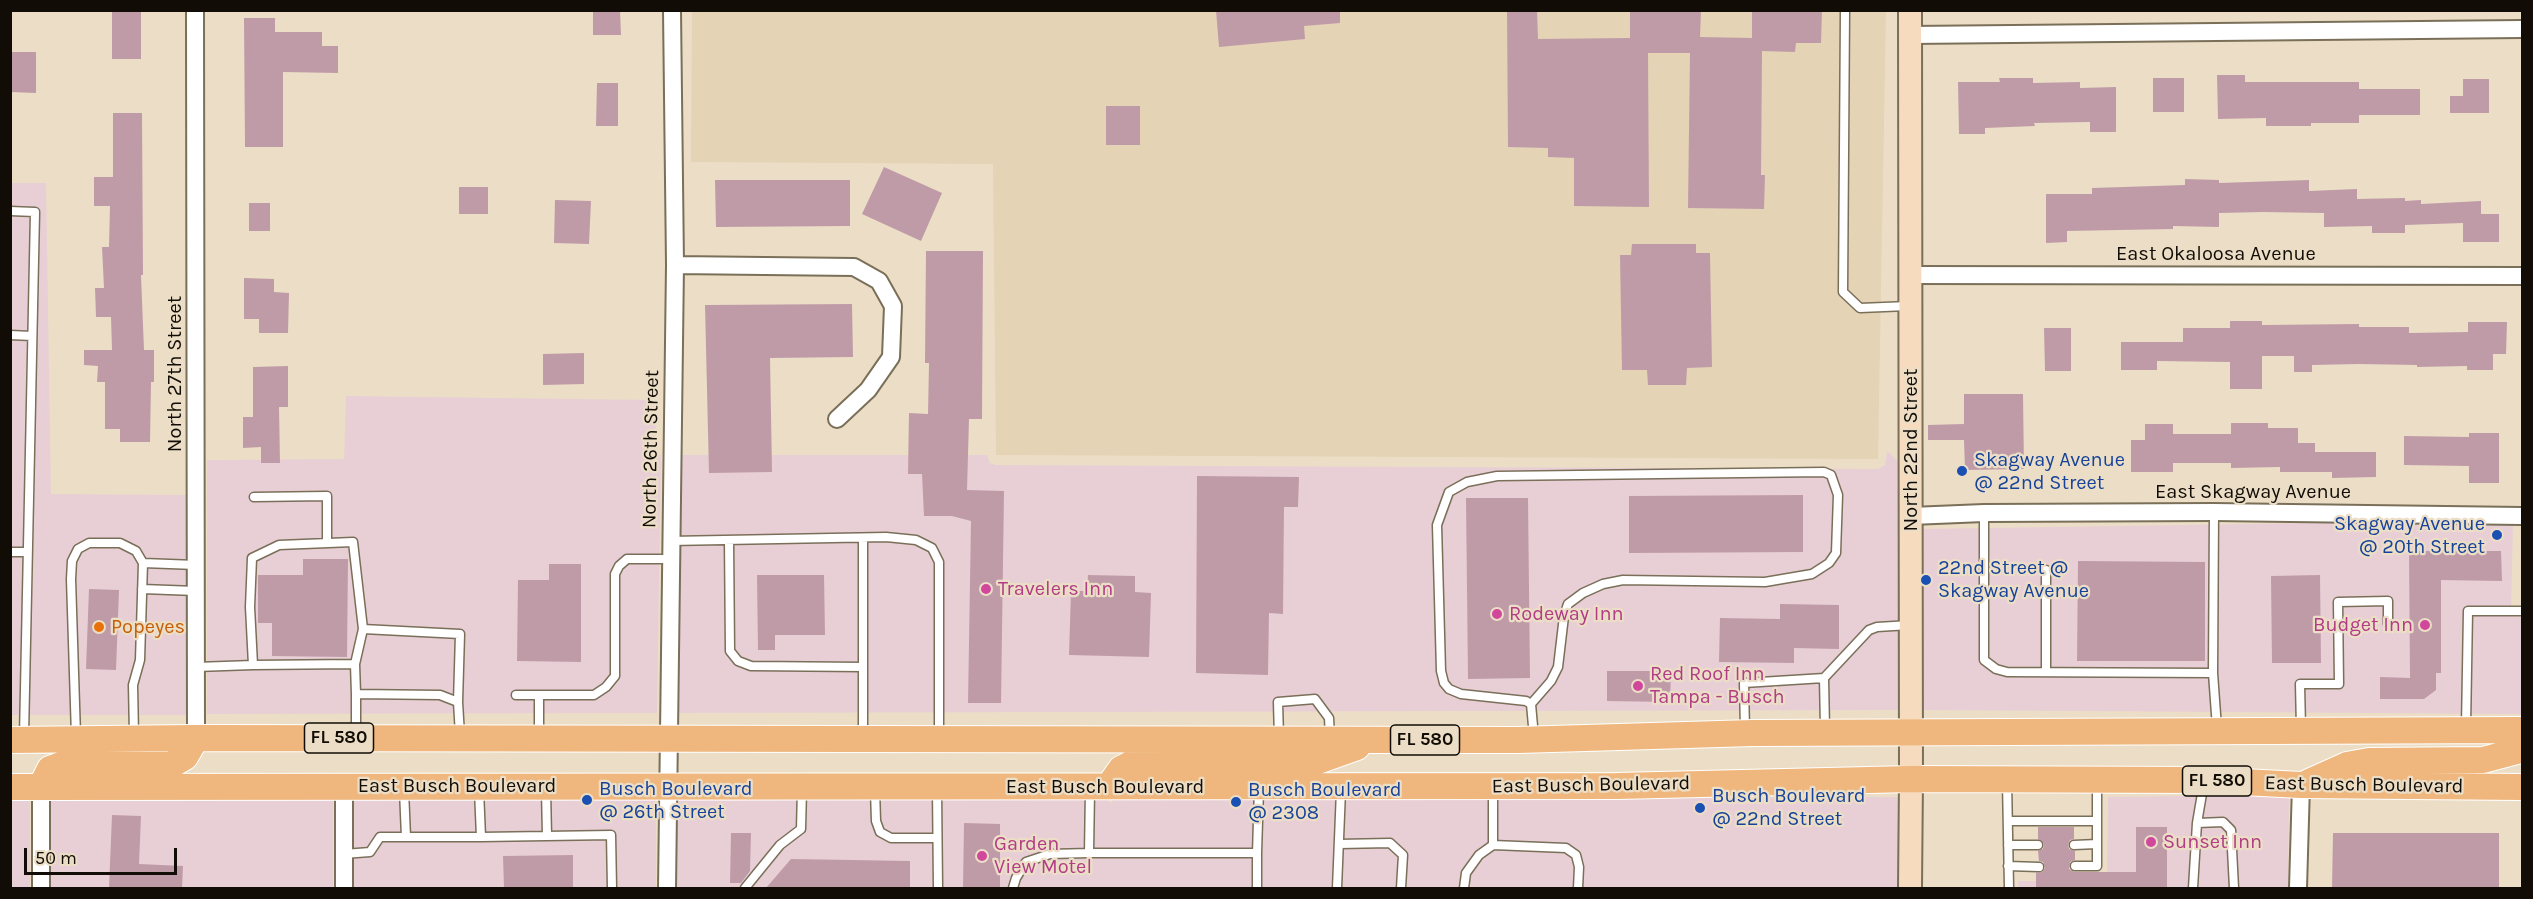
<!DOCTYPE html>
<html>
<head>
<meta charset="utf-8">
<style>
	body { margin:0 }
	#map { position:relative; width:2533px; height:899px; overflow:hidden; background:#ecdec6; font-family:Karla,sans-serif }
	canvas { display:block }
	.frame { position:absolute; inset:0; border:12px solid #110c05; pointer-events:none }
	.scale { position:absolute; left:24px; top:848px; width:153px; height:27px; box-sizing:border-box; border:3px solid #110c05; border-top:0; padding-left:8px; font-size:18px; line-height:21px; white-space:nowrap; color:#110c05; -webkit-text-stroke:4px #ecdec6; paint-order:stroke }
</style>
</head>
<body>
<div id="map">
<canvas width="2533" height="899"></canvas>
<div class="frame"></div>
<div class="scale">50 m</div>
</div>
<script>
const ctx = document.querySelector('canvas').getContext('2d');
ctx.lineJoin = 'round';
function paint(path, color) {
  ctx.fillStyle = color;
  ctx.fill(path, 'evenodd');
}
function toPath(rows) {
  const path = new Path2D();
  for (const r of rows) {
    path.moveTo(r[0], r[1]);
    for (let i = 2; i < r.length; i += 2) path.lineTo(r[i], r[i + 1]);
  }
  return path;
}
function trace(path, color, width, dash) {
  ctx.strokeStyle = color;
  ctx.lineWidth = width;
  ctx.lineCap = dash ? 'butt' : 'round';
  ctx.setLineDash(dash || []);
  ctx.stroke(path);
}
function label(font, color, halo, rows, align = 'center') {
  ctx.font = font + ' Karla,sans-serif';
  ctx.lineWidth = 4.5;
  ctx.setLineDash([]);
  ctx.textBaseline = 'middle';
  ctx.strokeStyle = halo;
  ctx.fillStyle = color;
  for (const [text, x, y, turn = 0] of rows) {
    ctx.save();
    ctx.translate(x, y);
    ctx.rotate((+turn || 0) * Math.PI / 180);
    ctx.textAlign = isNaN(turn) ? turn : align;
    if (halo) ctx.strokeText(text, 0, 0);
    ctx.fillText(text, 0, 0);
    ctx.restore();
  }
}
paint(toPath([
	[11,183,46,183,51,494,186,495,186,715,11,715],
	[346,396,655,400,656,454,661,455,657,713,207,714,207,460,344,459],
	[1887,451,1900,463,1901,710,678,713,682,455,987,455,990,463,996,465,1878,469,1885,465],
	[2513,520,2511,616,2521,617,2522,714,1922,710,1921,529],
	[2259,795,2289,797,2288,888,2018,888,2018,881,2107,881,2108,797],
	[1901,797,1899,888,677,888,677,799,1105,798,1111,803,1114,798],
	[354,799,656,799,656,888,354,888],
	[11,800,30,800,30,888,11,888],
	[51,800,333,800,333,888,51,888]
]), '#e8cfd5');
paint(toPath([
	[692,11,1886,11,1878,459,996,455,993,164,691,162]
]), '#e4d3b5');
paint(toPath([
	[112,10,141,10,141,59,112,59],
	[593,10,620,10,621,35,593,35],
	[1216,10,1340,10,1340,23,1304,26,1305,39,1219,47],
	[1507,10,1537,10,1538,39,1630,38,1630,10,1701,10,1700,37,1752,38,1752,10,1822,10,1821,43,1796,43,1795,52,1762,51,1761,175,1765,175,1764,209,1688,208,1690,53,1648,53,1649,207,1574,206,1574,158,1548,157,1548,148,1508,147],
	[244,18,275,18,275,32,322,32,322,46,338,46,338,73,283,72,283,147,245,147],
	[10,52,36,52,36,93,10,92],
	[2217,75,2245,75,2245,82,2359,82,2359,89,2420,89,2420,115,2359,115,2359,123,2311,123,2311,126,2266,126,2266,118,2218,119],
	[1999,78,2033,78,2033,83,2080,82,2080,88,2116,87,2116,132,2090,132,2090,122,2034,123,2035,126,1985,128,1985,134,1959,134,1958,82,2000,82],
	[2153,78,2184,78,2184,112,2153,112],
	[2463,79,2489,79,2489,113,2450,113,2450,96,2463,96],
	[597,83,618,83,618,126,596,126],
	[1106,106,1140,106,1140,145,1106,145],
	[113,113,142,113,143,275,141,275,144,350,154,350,154,382,151,382,150,442,120,442,120,429,105,429,105,382,97,382,98,366,84,365,84,350,112,350,111,317,96,317,95,288,104,288,102,247,109,247,110,206,94,206,94,177,113,177],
	[884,167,942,193,921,241,862,214],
	[2185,179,2219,180,2219,183,2309,180,2309,191,2357,189,2357,199,2405,198,2405,201,2421,200,2421,204,2481,201,2481,214,2499,214,2499,242,2463,242,2463,223,2405,225,2405,233,2372,233,2372,226,2324,227,2324,213,2263,212,2219,213,2219,227,2173,226,2173,229,2067,231,2067,242,2046,243,2046,194,2092,194,2092,188,2185,185],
	[715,180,850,180,850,226,716,227],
	[459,187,488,187,488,214,459,214],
	[555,200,591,201,589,244,554,243],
	[249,203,270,203,270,231,249,231],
	[1632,244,1696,244,1696,253,1710,253,1712,367,1687,368,1686,385,1648,385,1647,370,1622,370,1620,255,1631,255],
	[926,251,983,251,982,419,969,419,967,490,1004,491,1001,703,968,703,971,521,952,516,924,516,922,474,908,474,909,413,928,414,929,363,925,363],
	[244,278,274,279,274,292,289,293,288,333,259,333,259,319,244,319],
	[852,304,853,357,770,358,772,472,709,473,705,305],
	[2230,321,2262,321,2262,325,2359,324,2359,327,2409,327,2409,333,2468,332,2468,322,2507,322,2506,354,2493,354,2493,370,2467,370,2467,366,2417,367,2417,365,2359,364,2312,365,2312,372,2294,372,2294,356,2262,356,2262,389,2230,389,2230,362,2157,361,2157,370,2121,370,2121,342,2183,342,2183,328,2230,328],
	[2044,328,2071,328,2071,371,2045,371],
	[584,353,584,384,543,385,543,354],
	[288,366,288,407,279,407,280,463,261,463,261,447,243,448,243,417,253,417,253,367],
	[1964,394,2023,394,2024,469,1965,470,1964,440,1928,440,1928,425,1964,424],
	[2231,423,2268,423,2268,428,2298,428,2298,443,2315,443,2315,452,2376,452,2376,477,2332,478,2332,472,2280,472,2280,467,2231,468,2231,463,2173,463,2173,472,2131,472,2131,440,2145,440,2145,424,2173,424,2173,434,2231,434],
	[2469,433,2499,433,2499,483,2469,483,2469,466,2404,465,2404,436,2469,437],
	[1197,476,1299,477,1298,507,1284,507,1283,614,1269,613,1268,675,1196,673],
	[1803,495,1803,552,1629,553,1629,496],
	[1466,498,1528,498,1530,678,1468,679],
	[2409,551,2501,551,2502,581,2441,580,2441,673,2436,673,2436,690,2424,699,2380,699,2380,677,2410,678],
	[303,559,348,559,347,657,272,656,272,623,258,623,258,575,303,575],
	[2078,561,2205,562,2205,661,2077,661],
	[549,564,581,564,581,662,517,661,518,580,549,580],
	[757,575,824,575,825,635,775,635,775,650,758,650],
	[1088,575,1135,576,1135,592,1151,593,1149,657,1069,655,1071,591,1087,591],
	[2320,575,2321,663,2272,663,2271,576],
	[89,589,119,590,116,670,86,669],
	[1780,604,1839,605,1839,649,1794,648,1794,663,1719,662,1720,618,1780,619],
	[1607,671,1671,671,1670,702,1607,701],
	[112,815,141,816,139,864,183,866,182,888,109,888],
	[964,823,1000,824,1000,888,963,888],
	[2038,827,2074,827,2074,839,2070,840,2068,845,2069,849,2075,851,2075,860,2070,862,2069,869,2074,872,2136,872,2136,827,2167,827,2167,888,2036,888,2036,873,2042,872,2045,868,2043,862,2039,861,2038,851,2043,849,2044,844,2038,839],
	[731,833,751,833,750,871,741,883,730,883],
	[2333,833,2499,833,2499,888,2332,888],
	[573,855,573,888,504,888,503,856],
	[791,859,910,861,910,888,766,888]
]), '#bf9ba8');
const lane = toPath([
	[1845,10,1843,292,1860,308,1908,306],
	[10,211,35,212,24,736],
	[10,335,32,336],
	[254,497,327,496,327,543],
	[2214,512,2213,673,2217,728],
	[1984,513,1984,660,1996,669,2007,672,2213,673],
	[729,540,730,651,738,661,751,666,863,667,863,538],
	[670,541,886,537,916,540,932,548,939,562,939,737],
	[10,552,27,552],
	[143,563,196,565],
	[2046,570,2046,672],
	[142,589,196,591],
	[253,665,355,664],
	[196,667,253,665,250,607,252,558,279,545,353,542,363,629],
	[863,667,863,736],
	[1824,678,1869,630,1877,627,1910,625],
	[356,694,355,664,363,629,460,634,458,702],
	[516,695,594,695,606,687,615,676,615,574,619,566,627,559,670,559],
	[1531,704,1551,681,1558,667,1564,616,1568,604,1583,593,1603,584,1623,580,1765,582,1812,574,1829,563,1836,553,1838,495,1831,475,1824,472,1497,476,1467,482,1449,492,1437,525,1441,671,1444,683,1449,689,1461,694,1526,701,1531,704,1534,737],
	[2466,727,2468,611,2522,611],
	[2301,728,2300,684,2339,684,2338,602,2388,601,2388,624],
	[1745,731,1744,683,1824,678,1825,729],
	[76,736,71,579,72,561,78,549,89,543,120,543,136,551,143,563,140,660,133,685,134,735],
	[356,736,356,694,440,695,458,702,460,735],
	[539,736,539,695],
	[1279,738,1278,702,1315,699,1329,718,1330,737],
	[2007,781,2009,888],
	[404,790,406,837],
	[479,790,481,837,611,835,612,888],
	[546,790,547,836],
	[875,790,876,821,880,832,891,838,937,838],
	[937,790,938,888],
	[1493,790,1493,845,1566,848,1576,855,1579,867,1578,888],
	[2008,821,2097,821],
	[2197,823,2223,822,2231,830,2234,888],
	[1339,844,1390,843,1403,855,1401,888],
	[2008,845,2038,845],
	[2074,845,2097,844],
	[1089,853,1257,853,1257,888],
	[1257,853,1259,788],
	[344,854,370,852,380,837,481,837],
	[2008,866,2039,867],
	[2075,866,2097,866,2097,784],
	[745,888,780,845,801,829,802,789],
	[1013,888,1016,878,1026,862,1050,854,1089,853,1090,790],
	[1337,888,1341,790],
	[1464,888,1466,873,1479,855,1493,845],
	[2193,888,2197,823,2204,782]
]);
const street = toPath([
	[195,10,196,738],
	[1910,35,2522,29],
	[675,265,854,267,879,281,893,306,891,357,868,390,837,419],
	[1910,275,2522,276],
	[1911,516,1984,513,2214,512,2522,516],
	[41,787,41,888],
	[344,888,344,785],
	[667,888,675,265,672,10],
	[2298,888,2301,785]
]);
const secondary = toPath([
	[1910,888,1911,779,1910,10]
]);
const primary = toPath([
	[10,740,196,738,1518,740,1753,733,2522,730],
	[2309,782,2347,765,2369,761,2483,760,2517,751,2522,744],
	[1109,786,1121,769,1131,764,1312,763,1357,747],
	[10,787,1617,786,1911,779,2204,780,2301,785,2522,787],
	[41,787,50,769,61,765,171,765,185,757,196,738]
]);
trace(lane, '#7a6f59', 11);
trace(street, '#7a6f59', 20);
trace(secondary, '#7a6f59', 26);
trace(primary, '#fff', 28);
trace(lane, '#fff', 8);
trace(street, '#fff', 16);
trace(secondary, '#f7dbbe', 22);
trace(primary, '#efb77d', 26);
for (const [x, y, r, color] of [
	[1962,471,6,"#1a4fb4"],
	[2497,535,6,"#1a4fb4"],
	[1926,580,6,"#1a4fb4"],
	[986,589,6,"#d1479c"],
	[1497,614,6,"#d1479c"],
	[2425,625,6,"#d1479c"],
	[99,627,6,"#e8710a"],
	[1638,686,6,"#d1479c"],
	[587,800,6,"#1a4fb4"],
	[1236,802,6,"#1a4fb4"],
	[1700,808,6,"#1a4fb4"],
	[2151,842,6,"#d1479c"],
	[982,856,6,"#d1479c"]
]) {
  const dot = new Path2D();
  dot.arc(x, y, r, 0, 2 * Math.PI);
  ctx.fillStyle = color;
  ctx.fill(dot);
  trace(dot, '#ecdec6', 2);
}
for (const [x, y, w] of [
	[339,738,69],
	[1425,740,69],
	[2217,781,69]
]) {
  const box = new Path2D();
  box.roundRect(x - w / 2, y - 15, w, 30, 4.5);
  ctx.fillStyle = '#ecdec6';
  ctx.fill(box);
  trace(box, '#110c05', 1.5);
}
label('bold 18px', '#110c05', null, [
	["FL 580",339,738],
	["FL 580",1425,740],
	["FL 580",2217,781]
]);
label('20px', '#110c05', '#ecdec6', [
	["East Okaloosa Avenue",2216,254],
	["North 27th Street",175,374,-90],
	["North 26th Street",651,449,-89],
	["North 22nd Street",1911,450,-90],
	["East Skagway Avenue",2253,492],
	["East Busch Boulevard",1591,785,-1],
	["East Busch Boulevard",2364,785,1],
	["East Busch Boulevard",457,786],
	["East Busch Boulevard",1105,787]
]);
label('20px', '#164399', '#ecdec6', [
	["Skagway Avenue",1974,460],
	["@ 22nd Street",1974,483],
	["Skagway Avenue",2485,524,"right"],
	["@ 20th Street",2485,547,"right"],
	["22nd Street @",1938,568],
	["Skagway Avenue",1938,591],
	["Busch Boulevard",599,789],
	["@ 26th Street",599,812],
	["Busch Boulevard",1248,790],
	["@ 2308",1248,813],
	["Busch Boulevard",1712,796],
	["@ 22nd Street",1712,819]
], 'left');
label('20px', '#b23c85', '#ecdec6', [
	["Travelers Inn",998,589],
	["Rodeway Inn",1509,614],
	["Budget Inn",2413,625,"right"],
	["Red Roof Inn",1650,674],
	["Tampa - Busch",1650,697],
	["Sunset Inn",2163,842],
	["Garden",994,844],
	["View Motel",994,867]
], 'left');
label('20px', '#c56008', '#ecdec6', [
	["Popeyes",111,627]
], 'left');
</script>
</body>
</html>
